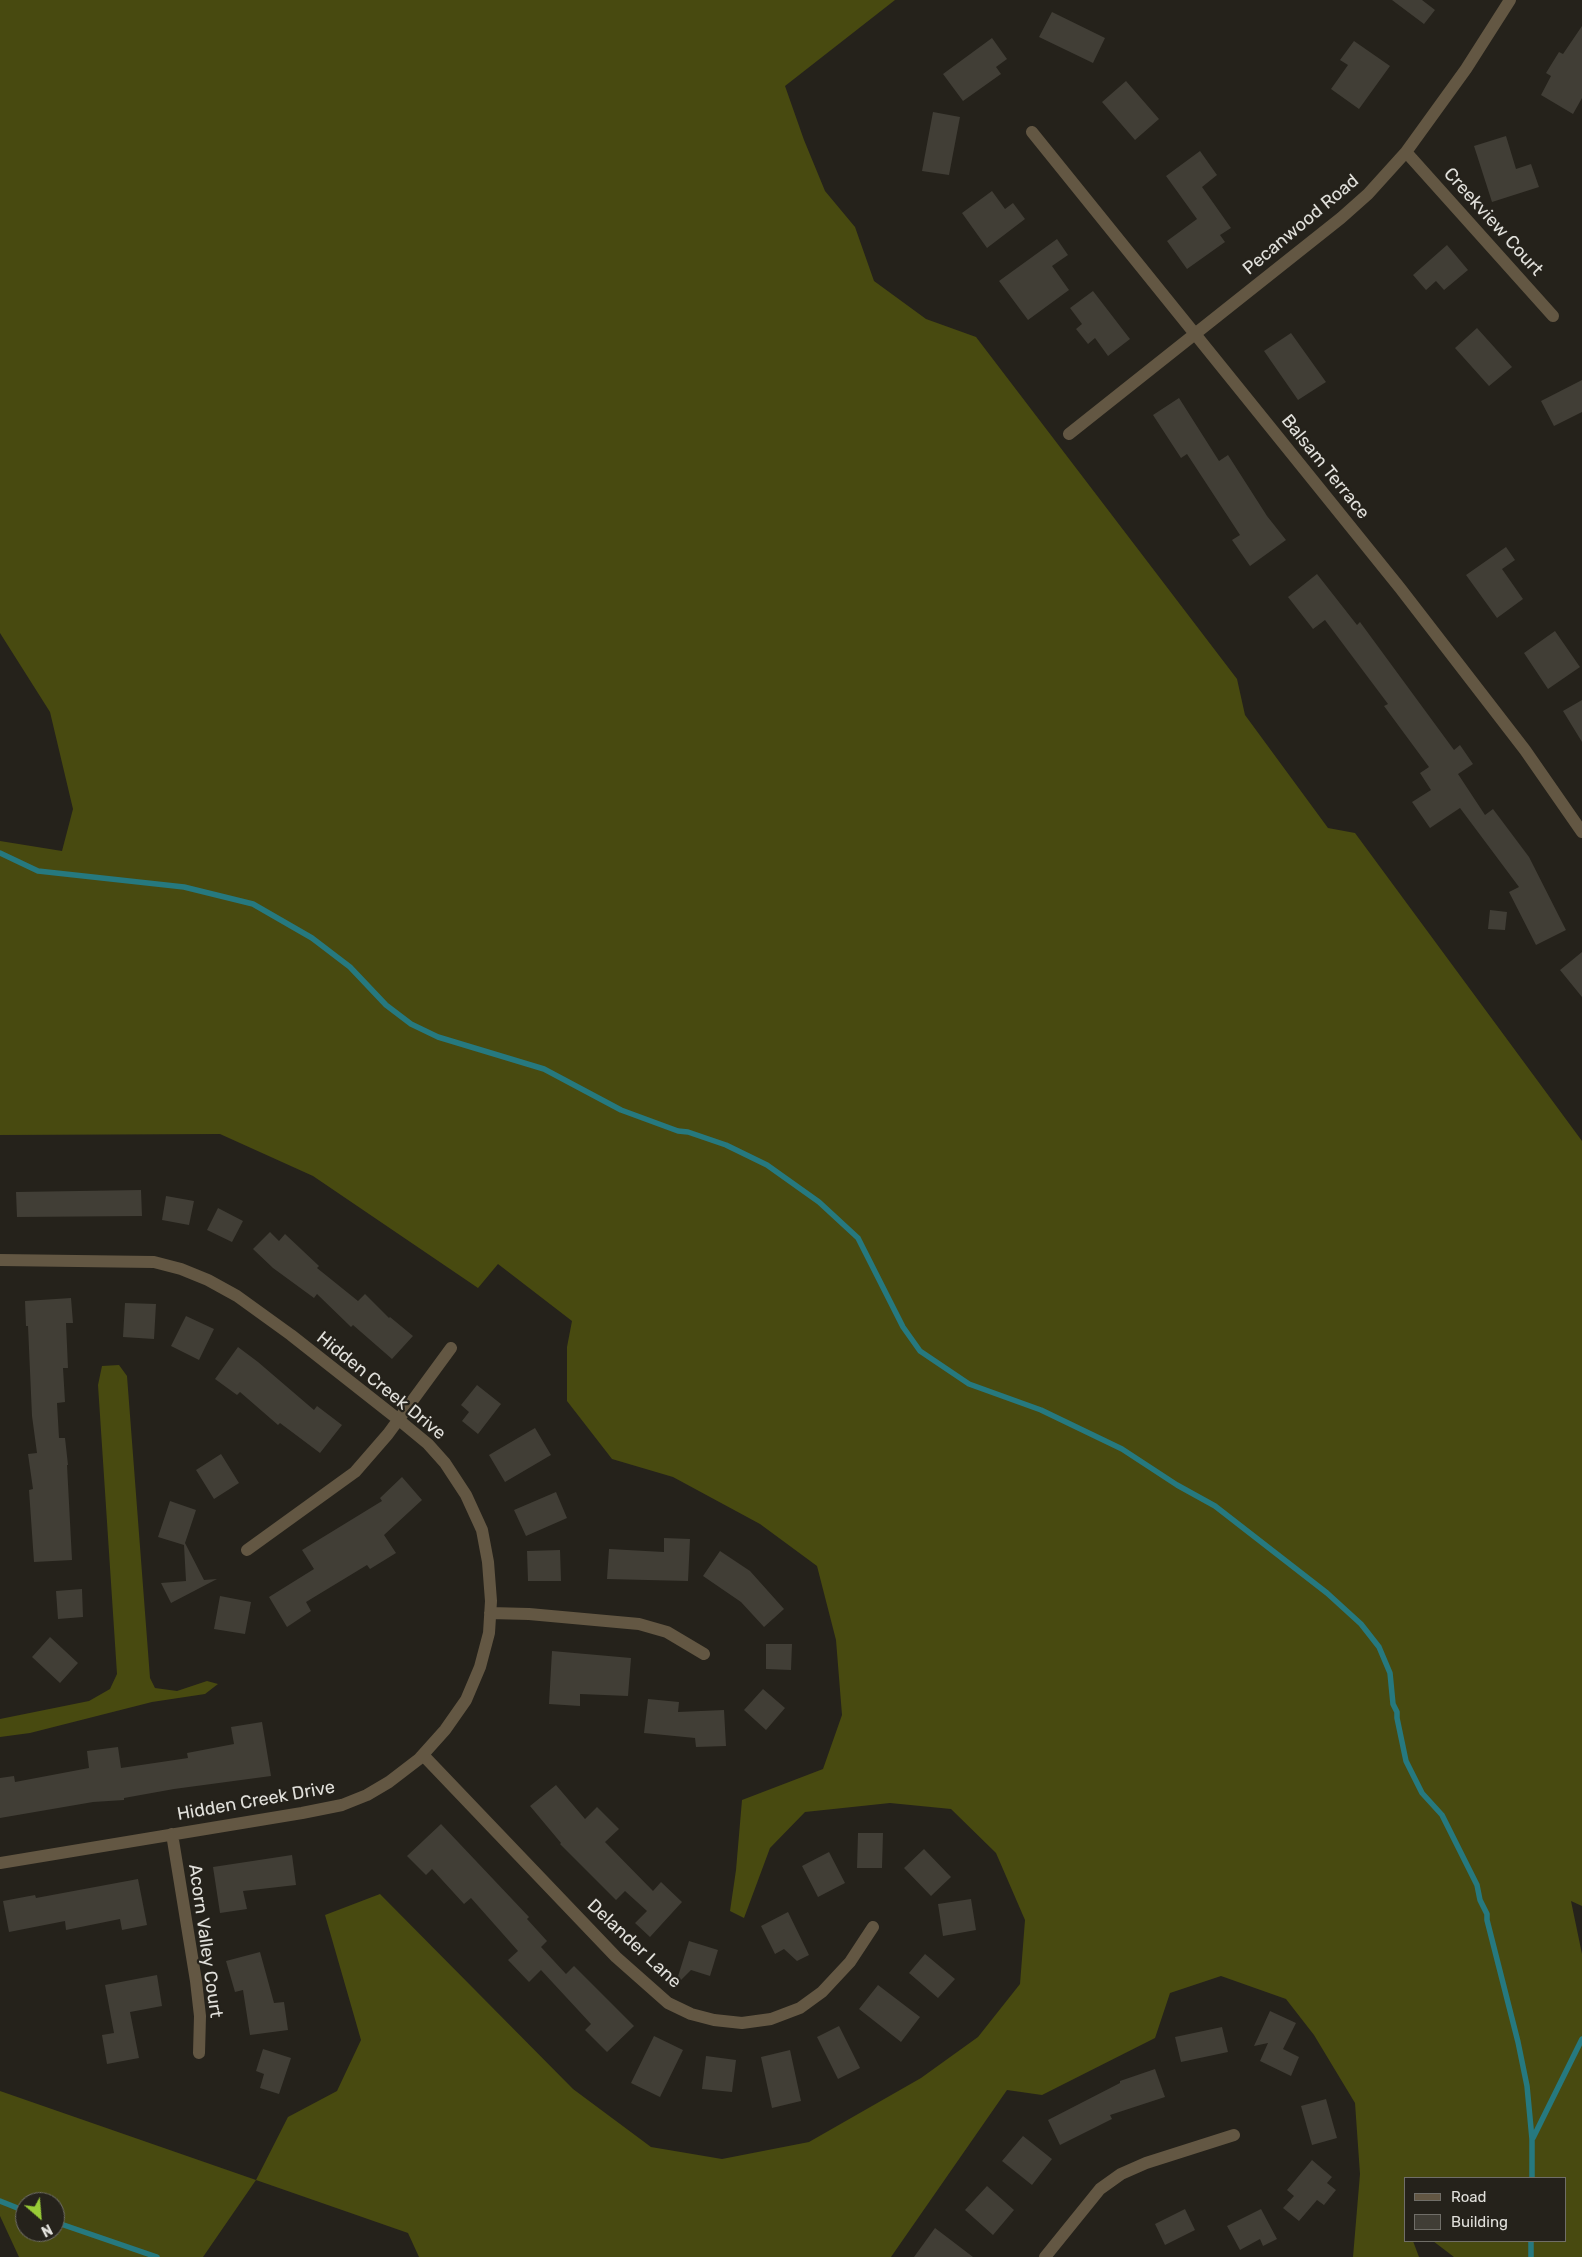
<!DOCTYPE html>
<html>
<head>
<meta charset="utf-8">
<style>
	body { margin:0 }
	#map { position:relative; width:1582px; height:2257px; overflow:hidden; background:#25221b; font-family:Rubik,sans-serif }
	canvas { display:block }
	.legend { position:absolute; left:1404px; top:2177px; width:162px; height:65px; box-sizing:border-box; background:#25221b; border:1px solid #706e68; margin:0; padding:6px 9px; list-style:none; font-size:15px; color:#e1e0db }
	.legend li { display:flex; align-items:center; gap:10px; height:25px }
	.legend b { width:25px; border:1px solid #706e68 }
	.north { position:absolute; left:15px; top:2192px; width:50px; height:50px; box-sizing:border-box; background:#25221b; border:1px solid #706e68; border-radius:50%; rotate:153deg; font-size:14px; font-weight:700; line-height:20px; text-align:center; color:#e1e0db }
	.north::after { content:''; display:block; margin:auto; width:18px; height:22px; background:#98cb37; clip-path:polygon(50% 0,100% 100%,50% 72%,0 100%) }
</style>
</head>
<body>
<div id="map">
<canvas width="1582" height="2257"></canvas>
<ul class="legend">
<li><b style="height:6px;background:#635743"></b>Road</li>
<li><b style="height:14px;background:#413e36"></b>Building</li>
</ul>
<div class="north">N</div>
</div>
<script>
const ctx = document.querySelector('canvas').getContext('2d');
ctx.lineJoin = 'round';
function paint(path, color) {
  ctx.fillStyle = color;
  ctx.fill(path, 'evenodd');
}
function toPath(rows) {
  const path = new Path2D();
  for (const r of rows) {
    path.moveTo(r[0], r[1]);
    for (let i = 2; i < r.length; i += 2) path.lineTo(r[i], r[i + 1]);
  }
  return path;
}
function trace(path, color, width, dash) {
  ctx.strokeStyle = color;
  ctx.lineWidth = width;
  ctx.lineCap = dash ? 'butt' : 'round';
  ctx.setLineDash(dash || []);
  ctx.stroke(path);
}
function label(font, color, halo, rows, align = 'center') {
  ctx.font = font + ' Rubik,sans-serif';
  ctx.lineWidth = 4.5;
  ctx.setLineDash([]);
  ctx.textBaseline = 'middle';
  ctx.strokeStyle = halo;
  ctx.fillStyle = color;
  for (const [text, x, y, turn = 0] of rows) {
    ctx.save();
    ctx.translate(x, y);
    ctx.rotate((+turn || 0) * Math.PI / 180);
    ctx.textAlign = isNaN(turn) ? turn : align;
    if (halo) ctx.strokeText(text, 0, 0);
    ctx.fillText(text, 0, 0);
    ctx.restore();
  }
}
paint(toPath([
	[0,0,895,0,785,86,804,140,825,191,855,227,874,281,926,319,976,337,1237,679,1245,715,1328,828,1355,833,1582,1141,1582,1906,1571,1901,1582,1954,1582,2257,1454,2257,1433,2241,1566,2241,1566,2178,1406,2178,1406,2241,1413,2241,1419,2257,1353,2257,1360,2174,1355,2103,1314,2035,1286,1999,1221,1976,1170,1993,1155,2038,1042,2095,1007,2090,891,2257,419,2257,408,2233,256,2180,203,2257,19,2257,0,2216,0,2091,256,2180,288,2117,337,2091,361,2040,325,1915,380,1894,573,2089,651,2147,722,2159,809,2142,921,2078,978,2037,1020,1984,1025,1920,996,1853,951,1809,890,1803,805,1812,770,1848,744,1918,730,1911,736,1870,742,1800,823,1769,842,1715,836,1640,817,1566,760,1524,673,1477,612,1459,567,1401,567,1347,572,1321,498,1264,478,1288,313,1176,220,1134,0,1135,0,841,62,851,73,809,50,712,0,633],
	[25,2202,55,2202,55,2232,25,2232],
	[119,1365,127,1376,150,1678,155,1688,177,1691,207,1681,218,1684,205,1694,152,1702,30,1733,0,1737,0,1719,89,1701,110,1689,117,1674,98,1385,102,1366]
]), '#484a10');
trace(toPath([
	[0,853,38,871,184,887,253,904,312,938,350,967,386,1005,411,1024,438,1037,544,1069,621,1110,678,1131,688,1132,726,1145,767,1165,819,1202,858,1238,903,1327,920,1351,969,1384,1041,1410,1122,1449,1177,1485,1215,1506,1327,1593,1361,1624,1379,1647,1390,1673,1393,1704,1397,1712,1397,1718,1406,1761,1422,1793,1442,1815,1477,1885,1480,1900,1487,1914,1487,1920,1518,2042,1527,2086,1532,2139,1532,2178],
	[1533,2138,1582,2039],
	[0,2201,25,2211],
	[55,2222,157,2257],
	[1531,2257,1531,2241]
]), '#26797f', 5.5);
paint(toPath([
	[1392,0,1422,0,1435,10,1424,24],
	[1052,12,1105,38,1093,63,1039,37],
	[1582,26,1582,98,1573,114,1541,95,1551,76,1546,73,1559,52,1563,54],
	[992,38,1007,59,996,67,1001,74,963,101,943,74],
	[1354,41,1390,66,1359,109,1331,89,1348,65,1340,60],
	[1126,81,1159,119,1135,140,1102,102],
	[933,112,960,117,949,175,922,171],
	[1506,136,1516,169,1531,164,1539,187,1492,202,1474,146],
	[1200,151,1217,175,1202,187,1231,228,1220,235,1225,242,1187,269,1167,241,1197,219,1166,176],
	[992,191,1005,209,1013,203,1025,219,987,248,962,213],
	[1057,239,1068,255,1052,266,1069,290,1028,320,999,281],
	[1447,245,1468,270,1444,290,1436,281,1426,290,1413,275],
	[1093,291,1130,339,1108,356,1095,338,1088,344,1076,329,1082,324,1070,308],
	[1477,328,1512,367,1489,386,1455,348],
	[1291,333,1326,382,1298,400,1264,351],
	[1582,380,1582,412,1554,426,1541,401],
	[1179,398,1219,461,1228,455,1267,516,1286,540,1250,566,1232,540,1240,535,1187,454,1181,458,1153,415],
	[1506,547,1515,560,1502,569,1523,599,1497,618,1466,575],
	[1317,574,1357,625,1360,622,1454,750,1460,745,1473,764,1458,774,1485,815,1493,809,1529,857,1566,930,1536,945,1509,892,1519,887,1460,808,1430,828,1412,802,1431,790,1420,773,1429,767,1384,706,1388,704,1325,620,1313,629,1288,597],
	[1555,631,1580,667,1548,689,1524,653],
	[1582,700,1582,742,1563,711],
	[1490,910,1507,912,1505,930,1488,929],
	[1582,952,1582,997,1560,970],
	[141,1190,142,1216,17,1217,16,1192],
	[166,1196,194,1201,189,1225,162,1220],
	[218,1208,243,1221,232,1242,207,1230],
	[270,1232,279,1241,285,1234,319,1266,317,1268,358,1301,365,1294,389,1318,390,1317,413,1336,392,1359,353,1325,351,1327,317,1294,314,1298,273,1268,253,1249],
	[71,1298,73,1323,66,1323,68,1368,63,1368,65,1402,57,1403,59,1438,65,1438,68,1465,67,1465,72,1560,34,1562,29,1490,33,1489,28,1454,37,1453,32,1416,28,1326,26,1326,25,1301],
	[125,1303,156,1304,154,1339,123,1337],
	[186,1316,214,1329,199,1360,171,1346],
	[238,1347,258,1362,314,1410,317,1406,342,1425,320,1453,280,1423,278,1425,240,1392,237,1395,215,1379],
	[477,1385,501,1404,478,1434,462,1421,469,1412,461,1405],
	[535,1428,551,1455,505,1482,489,1455],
	[221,1454,239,1483,214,1499,196,1470],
	[402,1477,422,1500,384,1535,396,1553,370,1569,367,1565,306,1602,311,1611,287,1627,269,1597,314,1569,302,1550,382,1501,380,1498],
	[556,1492,567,1518,526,1536,514,1510],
	[170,1501,196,1510,185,1543,204,1580,217,1579,171,1603,161,1583,186,1581,184,1545,158,1537],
	[664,1538,690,1539,688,1581,607,1579,609,1549,664,1552],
	[560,1550,561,1581,528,1581,527,1551],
	[720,1551,750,1571,784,1609,764,1627,741,1602,703,1576],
	[82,1589,83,1617,58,1619,56,1591],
	[220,1596,251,1602,245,1634,214,1629],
	[50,1637,78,1663,60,1683,32,1657],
	[766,1644,792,1644,791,1670,766,1669],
	[552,1651,631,1658,628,1696,580,1694,580,1706,549,1704],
	[763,1689,785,1708,766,1730,744,1710],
	[648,1699,679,1702,678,1712,724,1710,726,1746,696,1747,695,1738,644,1733],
	[262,1722,271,1776,174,1789,124,1798,124,1800,93,1802,0,1818,0,1778,14,1776,15,1782,89,1768,87,1751,118,1747,121,1768,188,1758,187,1753,234,1744,231,1727],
	[556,1785,585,1819,597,1807,619,1829,605,1842,653,1891,661,1882,682,1902,650,1937,635,1923,647,1911,625,1891,616,1900,560,1844,561,1843,530,1806],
	[441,1824,529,1917,527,1919,547,1941,541,1947,566,1974,574,1966,634,2026,607,2052,585,2030,591,2024,541,1970,529,1982,508,1960,518,1951,471,1898,464,1904,432,1869,426,1875,407,1856],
	[858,1833,883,1833,882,1868,857,1868],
	[924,1849,951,1877,931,1896,904,1868],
	[829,1852,845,1883,818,1897,802,1866],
	[292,1855,296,1885,243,1891,247,1909,220,1913,213,1867],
	[138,1879,147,1925,122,1930,120,1919,66,1930,65,1921,9,1932,3,1901,35,1895,36,1898],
	[971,1899,976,1930,943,1936,938,1904],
	[788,1912,809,1955,797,1961,784,1949,775,1954,761,1926],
	[689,1941,718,1950,710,1976,691,1970,675,1986],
	[260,1952,274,2003,284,2002,288,2030,250,2035,243,1990,235,1992,226,1961],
	[925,1954,955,1979,938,1998,909,1973],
	[157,1975,162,2006,130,2012,139,2058,107,2064,102,2035,114,2033,105,1985],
	[878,1985,920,2017,901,2042,859,2009],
	[1270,2011,1296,2023,1283,2049,1299,2057,1291,2076,1260,2061,1268,2043,1254,2046],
	[839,2026,860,2068,838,2079,817,2037],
	[1222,2027,1228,2052,1181,2062,1175,2037],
	[654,2036,683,2050,660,2097,631,2083],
	[263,2049,291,2058,279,2094,260,2088,264,2074,256,2071],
	[790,2050,801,2101,772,2108,761,2057],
	[706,2056,736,2060,732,2092,702,2089],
	[1155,2069,1165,2097,1110,2115,1112,2119,1060,2145,1048,2120,1120,2083,1120,2081],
	[1326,2099,1337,2138,1312,2145,1301,2106],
	[1023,2136,1052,2159,1032,2185,1002,2161],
	[1312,2160,1332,2177,1327,2183,1336,2190,1324,2205,1317,2200,1299,2221,1283,2208,1294,2196,1287,2190],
	[987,2186,1014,2210,993,2235,965,2210],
	[1185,2209,1195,2230,1165,2245,1155,2224],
	[1261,2209,1277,2239,1263,2246,1260,2239,1240,2250,1227,2226],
	[935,2228,973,2257,914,2257]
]), '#413e36');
trace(toPath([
	[1032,132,1400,588,1525,750,1582,832],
	[1406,152,1553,316],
	[1069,434,1341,218,1368,194,1406,152,1466,69,1510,0],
	[0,1260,154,1262,181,1269,208,1280,237,1296,291,1335,399,1420,428,1444,445,1463,466,1495,482,1530,488,1562,491,1601,489,1633,480,1667,466,1700,445,1730,419,1759,389,1782,367,1795,342,1805,302,1813,0,1863],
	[247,1550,355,1472,388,1434,451,1348],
	[490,1613,529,1614,639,1624,667,1632,704,1654],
	[423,1755,616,1957,668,2003,691,2014,714,2020,742,2023,771,2019,800,2008,822,1992,850,1962,873,1927],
	[172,1834,196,1981,200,2016,199,2053],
	[1045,2257,1100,2189,1121,2174,1146,2163,1234,2135]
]), '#635743', 12);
label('18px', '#e1e0db', '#25221b', [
	["Creekview Court",1493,222,48],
	["Pecanwood Road",1301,225,-40],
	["Balsam Terrace",1325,467,51],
	["Hidden Creek Drive",381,1386,39],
	["Hidden Creek Drive",256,1801,-10],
	["Acorn Valley Court",205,1941,82],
	["Delander Lane",634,1944,43]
]);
</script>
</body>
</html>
